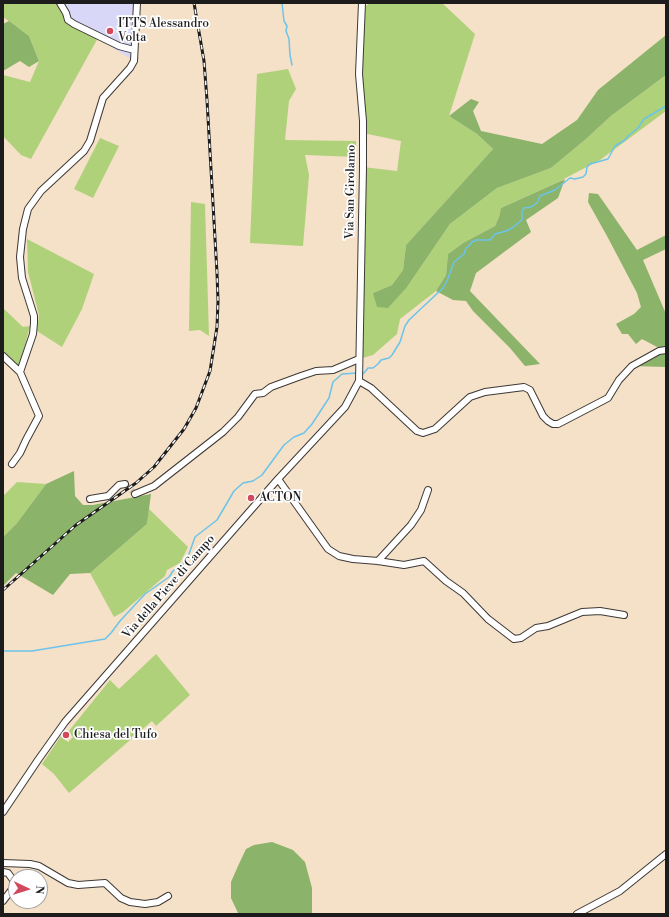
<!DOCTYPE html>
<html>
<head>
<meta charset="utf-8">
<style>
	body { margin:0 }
	#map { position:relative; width:669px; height:917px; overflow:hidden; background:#f5e0c8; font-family:"Libre Bodoni",serif }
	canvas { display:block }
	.frame { position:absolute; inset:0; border:4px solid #1c1c1c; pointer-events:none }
	.north { position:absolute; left:8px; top:869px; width:40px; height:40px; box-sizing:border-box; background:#fff; border:1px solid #a4a4a4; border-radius:50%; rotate:94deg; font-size:11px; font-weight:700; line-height:16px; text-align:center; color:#1c1c1c }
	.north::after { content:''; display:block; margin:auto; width:14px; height:18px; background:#d1495b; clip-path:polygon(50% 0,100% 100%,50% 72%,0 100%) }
</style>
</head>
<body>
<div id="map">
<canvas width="669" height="917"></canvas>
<div class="frame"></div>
<div class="north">N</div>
</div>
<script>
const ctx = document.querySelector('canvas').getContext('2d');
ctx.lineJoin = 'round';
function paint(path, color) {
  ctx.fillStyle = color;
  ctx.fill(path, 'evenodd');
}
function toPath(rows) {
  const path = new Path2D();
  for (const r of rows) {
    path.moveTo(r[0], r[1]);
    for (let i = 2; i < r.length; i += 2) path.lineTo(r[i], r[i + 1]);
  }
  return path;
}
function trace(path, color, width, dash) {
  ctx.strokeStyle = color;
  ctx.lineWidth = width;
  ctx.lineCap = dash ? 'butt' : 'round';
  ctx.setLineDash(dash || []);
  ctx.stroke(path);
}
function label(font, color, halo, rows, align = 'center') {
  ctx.font = font + ' "Libre Bodoni",serif';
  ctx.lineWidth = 3.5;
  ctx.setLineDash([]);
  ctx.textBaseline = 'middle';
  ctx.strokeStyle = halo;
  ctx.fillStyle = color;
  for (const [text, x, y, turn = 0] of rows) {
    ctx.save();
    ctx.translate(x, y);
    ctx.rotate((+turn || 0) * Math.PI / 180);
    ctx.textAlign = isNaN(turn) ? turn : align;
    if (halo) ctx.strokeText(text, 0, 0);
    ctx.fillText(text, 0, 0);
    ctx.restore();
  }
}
paint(toPath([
	[58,3,135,3,134,61,68,20]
]), '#d9d7f8');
paint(toPath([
	[3,3,58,3,68,20,99,36,31,159,21,155,3,136,3,75,30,82,39,61,29,36,3,17],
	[370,3,442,3,475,34,449,116,477,134,493,149,406,245,403,270,392,285,373,293,407,287,450,224,497,188,551,168,586,139,611,116,666,75,666,111,600,160,558,182,501,208,499,217,495,226,463,243,448,254,446,275,436,291,400,319,397,334,373,355,359,359,363,167,397,171,401,141,363,133,359,74,361,28,366,6],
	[288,69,296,89,289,101,285,140,356,141,356,157,305,155,309,175,303,246,250,243,257,74],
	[100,138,119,146,93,198,74,189],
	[191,202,205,204,209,336,200,330,189,331],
	[27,239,94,274,82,309,62,347,37,331,39,315,28,272],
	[3,308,23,327,30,326,19,367,3,354],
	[17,482,46,484,17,523,3,537,3,496],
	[149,509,188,547,180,563,167,570,165,576,123,612,114,617,90,573,147,524],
	[156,654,190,695,156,726,152,721,69,793,54,774,42,764,61,736,68,742,73,737,68,732,110,680,119,689]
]), '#afd17a');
paint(toPath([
	[9,21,29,36,39,61,29,67,20,61,3,71,3,24],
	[666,35,666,75,611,116,586,139,551,168,497,188,450,224,407,287,388,308,377,307,373,293,392,285,403,270,406,245,493,149,477,134,449,116,471,99,479,102,473,111,481,131,542,144,577,120,598,90],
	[565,179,558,198,526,220,531,232,476,273,470,291,540,364,525,366,510,348,473,311,466,301,453,300,436,291,446,275,448,254,463,243,495,226,499,217,501,208],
	[589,193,598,194,637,250,666,235,666,249,643,260,666,314,666,367,632,366,659,351,659,348,642,339,636,344,628,334,622,334,616,324,634,314,641,307,637,293,607,236,588,202],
	[74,471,75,496,83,505,93,505,151,494,147,524,90,573,70,574,53,595,16,573,3,586,3,537,17,523,46,484],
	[272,842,293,850,305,862,312,888,312,914,238,913,231,898,231,882,238,866,246,849,254,845]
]), '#8bb36a');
trace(toPath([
	[282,3,284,21,287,26,286,31,289,39,290,55,292,65],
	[362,374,364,373,368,368,373,368,378,364,381,360,389,358,392,355,400,342,405,326,409,320,443,288,447,281,454,262,464,254,466,248,469,246,472,242,476,240,490,240,495,234,506,231,512,228,522,220,522,212,524,208,531,207,537,203,540,196,555,190,570,178,575,179,583,177,586,174,587,167,590,164,608,159,615,146,625,140,628,136,638,128,644,119,666,106],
	[3,651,32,651,105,639,111,633,120,621,145,594,169,577,173,571,183,564,189,554,195,537,217,520,234,491,243,483,253,481,262,475,284,445,294,437,304,433,312,424,329,398,333,382,342,374,358,373]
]), '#6bc4e9', 1.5);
trace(toPath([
	[125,484,135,494]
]), '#cab9a6', 6, [6, 3]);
const minor = toPath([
	[60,3,66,13,68,20,74,24,119,46,134,50],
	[3,356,20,372],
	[359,381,371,388,417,431,423,433,435,429,470,397,485,392,524,387,530,390,543,416,548,421,553,424,558,424,608,398,619,380,632,366,659,351,666,350],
	[12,464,20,453,26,440,39,416,20,372,33,334,34,323,34,316,22,278,20,257,23,229,28,209,41,191,84,151,90,141,103,98,130,68,134,61,137,3],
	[278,479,328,549,339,556,353,559,378,561,404,565,424,561,446,581,463,593,488,619,514,639,521,638,536,628,548,626,582,612,600,611,624,615],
	[135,494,154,486,223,432,238,417,255,394,263,393,271,387,301,376,316,371,333,370,359,359],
	[90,499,108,496,119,485,125,484],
	[378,561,411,525,421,510,428,490],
	[3,812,38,760,65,722,278,479,345,407,359,381,363,167,363,121,359,74,362,3],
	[3,863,30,864,39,866,68,883,78,885,105,883,121,898,130,902,145,904,158,902,168,896],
	[3,872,8,873,13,880,13,888,3,901],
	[577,914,620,891,666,854]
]);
trace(minor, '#3d3936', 8);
trace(minor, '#fff', 6);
const rail = toPath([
	[3,590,76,525,136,483,154,467,184,429,196,408,210,371,217,327,218,301,217,273,207,100,204,61,194,3]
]);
trace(rail, '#1c1c1c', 3);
trace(rail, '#fff', 1.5, [4.5]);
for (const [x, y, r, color] of [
	[110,31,4,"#d1495b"],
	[251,498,4,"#d1495b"],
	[66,735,4,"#d1495b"]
]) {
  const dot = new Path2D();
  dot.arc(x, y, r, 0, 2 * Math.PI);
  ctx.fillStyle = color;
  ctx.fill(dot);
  trace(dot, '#fff', 1.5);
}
label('12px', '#1c1c1c', '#fff', [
	["ITTS Alessandro",118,24],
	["Volta",118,38],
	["ACTON",259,498],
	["Chiesa del Tufo",74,735]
], 'left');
label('12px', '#1c1c1c', '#fff', [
	["Via San Girolamo",351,192,-89],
	["Via della Pieve di Campo",169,587,-49]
]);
</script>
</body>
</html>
